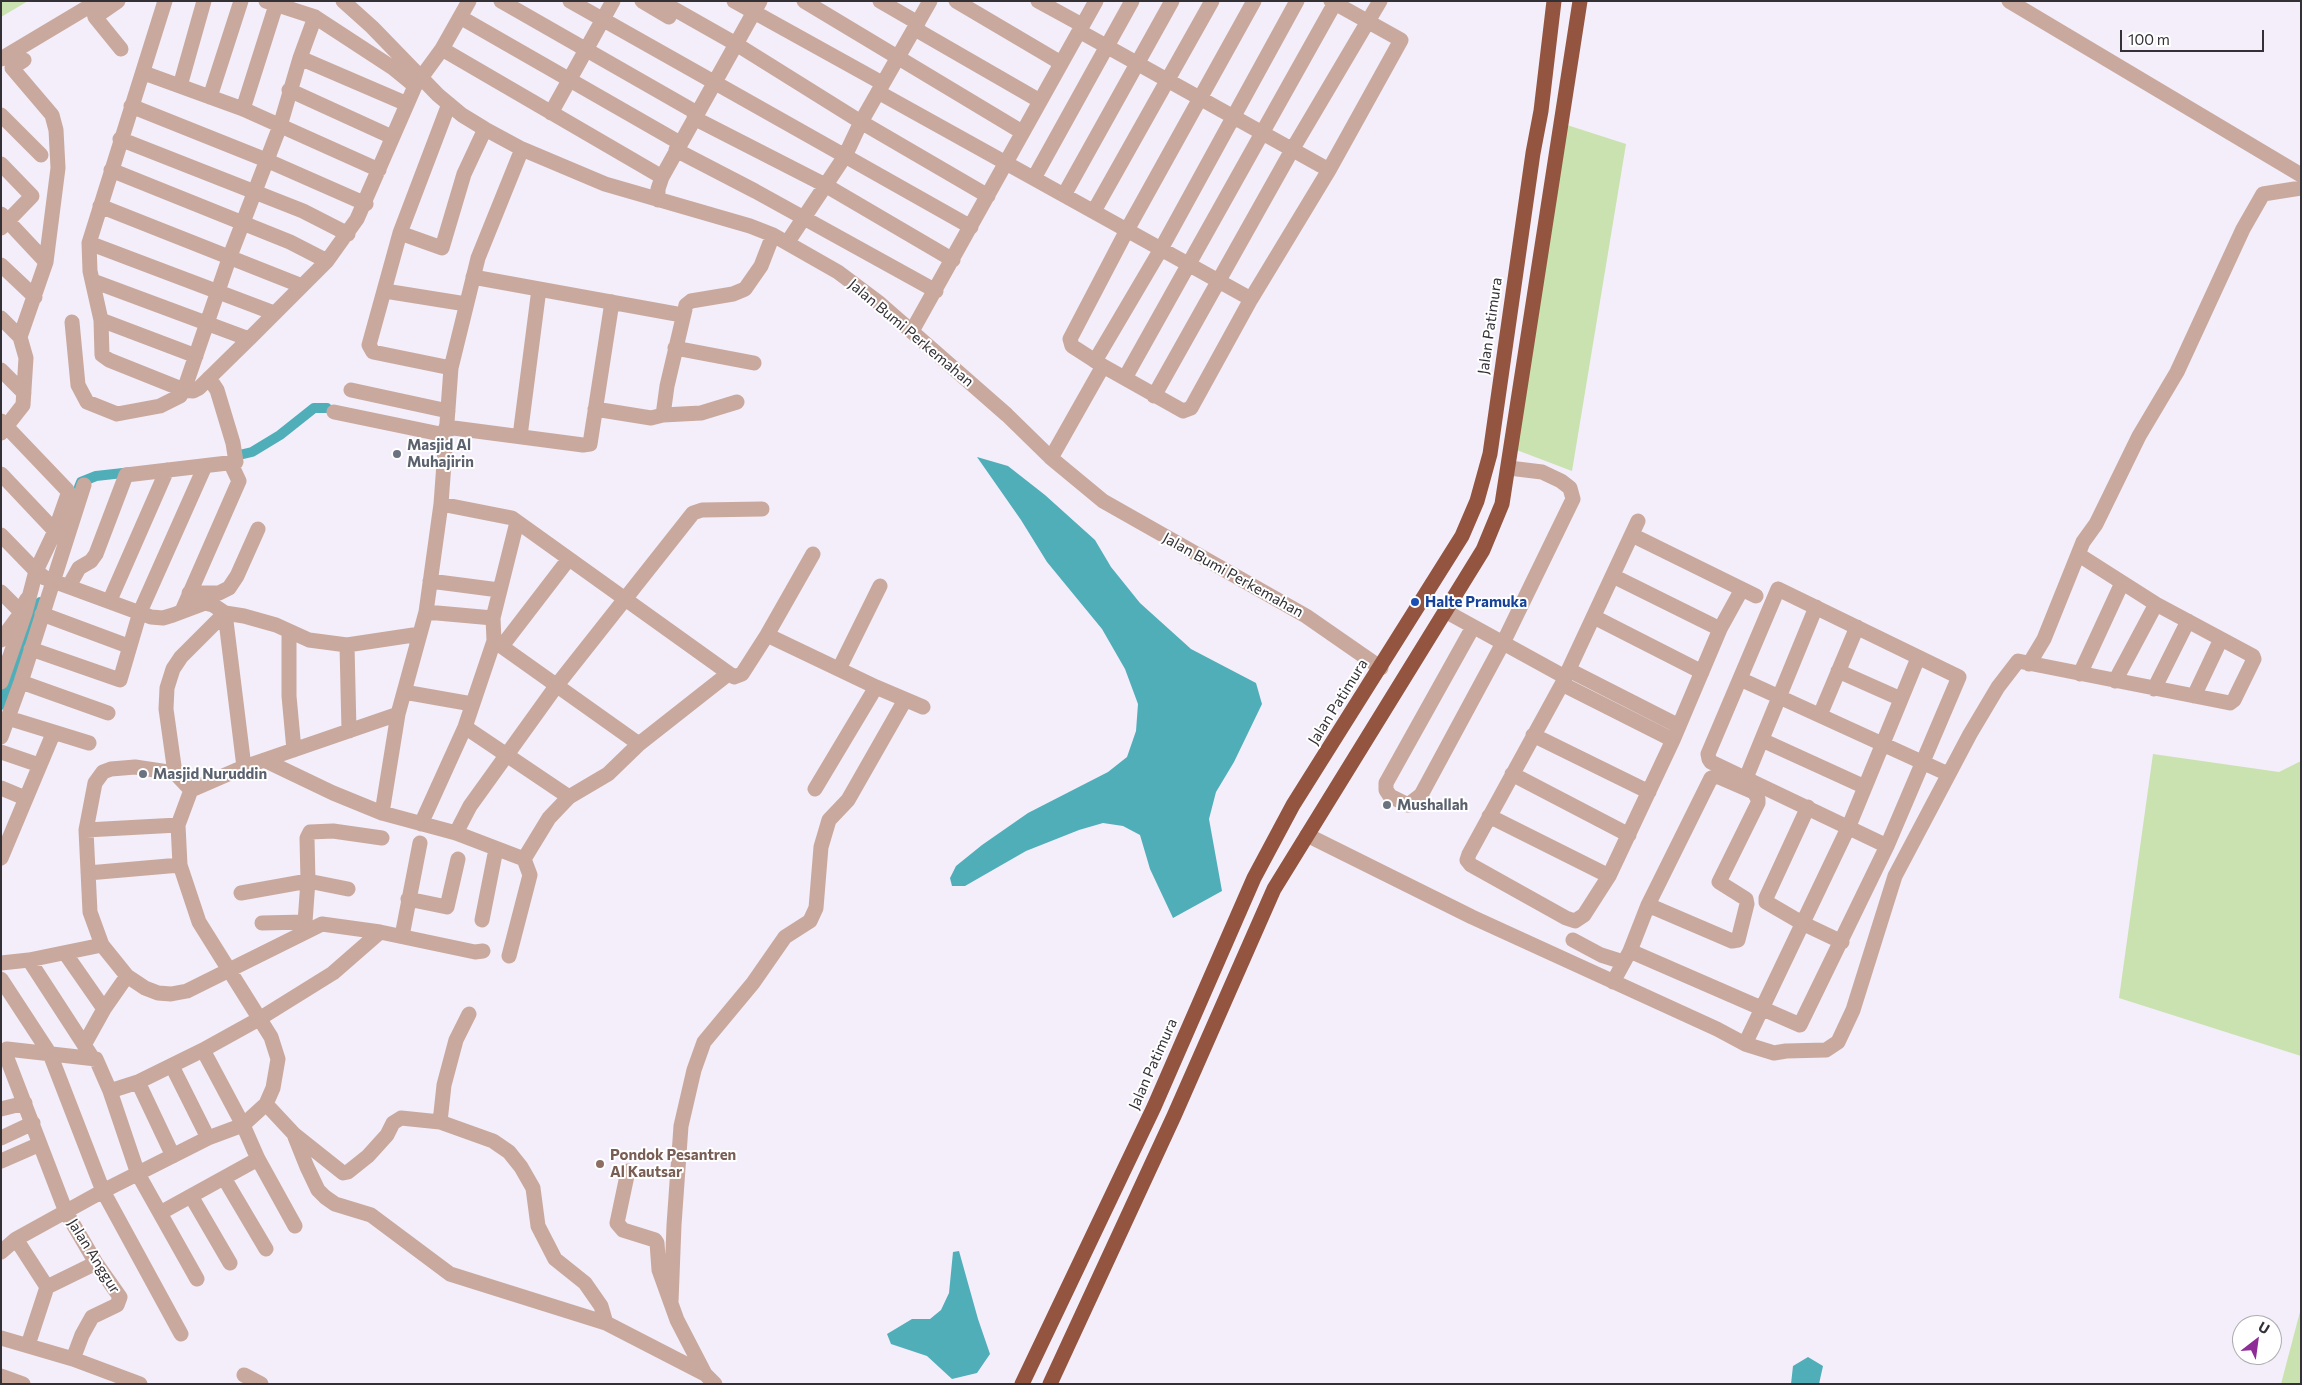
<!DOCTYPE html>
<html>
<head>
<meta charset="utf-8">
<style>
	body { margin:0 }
	#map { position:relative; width:2302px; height:1385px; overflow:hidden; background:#f3eefa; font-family:Commissioner,sans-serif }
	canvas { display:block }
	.frame { position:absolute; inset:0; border:2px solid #333136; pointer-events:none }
	.north { position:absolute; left:2232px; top:1315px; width:50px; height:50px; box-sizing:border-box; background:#fff; border:1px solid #adadaf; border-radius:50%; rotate:30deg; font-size:14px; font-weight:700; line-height:20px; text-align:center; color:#333136 }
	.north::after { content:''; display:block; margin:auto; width:18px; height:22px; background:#8e2d95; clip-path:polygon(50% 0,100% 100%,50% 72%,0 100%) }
	.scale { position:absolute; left:2120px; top:30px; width:144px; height:22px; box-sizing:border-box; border:2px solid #333136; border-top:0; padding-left:6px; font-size:15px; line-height:18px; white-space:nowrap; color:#333136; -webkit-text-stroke:4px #fff; paint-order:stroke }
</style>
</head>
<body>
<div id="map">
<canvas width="2302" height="1385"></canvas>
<div class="frame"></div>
<div class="north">U</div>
<div class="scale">100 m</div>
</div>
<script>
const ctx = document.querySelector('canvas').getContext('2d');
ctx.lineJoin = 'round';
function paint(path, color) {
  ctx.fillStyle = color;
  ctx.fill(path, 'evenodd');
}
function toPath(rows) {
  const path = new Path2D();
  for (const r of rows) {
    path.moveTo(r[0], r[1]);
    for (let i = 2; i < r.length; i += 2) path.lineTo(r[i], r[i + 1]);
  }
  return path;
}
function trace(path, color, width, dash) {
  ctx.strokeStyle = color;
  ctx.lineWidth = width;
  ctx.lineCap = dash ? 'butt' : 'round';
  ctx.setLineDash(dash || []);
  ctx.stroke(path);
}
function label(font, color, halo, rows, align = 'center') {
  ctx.font = font + ' Commissioner,sans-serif';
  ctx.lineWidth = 4;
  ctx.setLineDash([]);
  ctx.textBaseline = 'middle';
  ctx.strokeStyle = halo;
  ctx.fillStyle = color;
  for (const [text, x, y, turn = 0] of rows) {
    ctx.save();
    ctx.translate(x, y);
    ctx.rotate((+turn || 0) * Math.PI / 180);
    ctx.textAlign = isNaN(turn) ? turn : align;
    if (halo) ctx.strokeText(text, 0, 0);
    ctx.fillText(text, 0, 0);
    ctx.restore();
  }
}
paint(toPath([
	[1,1,28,1,1,17],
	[1567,125,1626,144,1572,471,1514,449],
	[2153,754,2279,772,2301,761,2301,1056,2119,998],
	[2301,1308,2301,1384,2281,1384]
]), '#c9e2b0');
paint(toPath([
	[977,457,1008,466,1045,495,1095,540,1111,567,1140,603,1191,649,1256,683,1262,704,1234,762,1216,792,1209,819,1222,891,1173,918,1150,869,1140,835,1123,826,1103,823,1079,830,1026,851,965,886,952,886,950,878,956,866,982,845,1028,813,1108,772,1127,757,1136,731,1138,704,1125,669,1102,629,1047,562,1021,520],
	[959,1251,978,1319,990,1354,977,1373,952,1379,927,1356,891,1344,887,1334,912,1319,930,1319,941,1310,949,1293,953,1252],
	[1808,1357,1823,1366,1819,1384,1791,1384,1793,1366]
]), '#50aeb9');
trace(toPath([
	[239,455,252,452,280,435,314,408,327,408],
	[79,487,81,482,96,476,132,472],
	[1,705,40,602]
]), '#50aeb9', 10);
trace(toPath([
	[165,1,89,243,90,271,101,320,102,355,109,360,184,390,193,391,199,388,249,339],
	[343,1,372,27,438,95,462,115,485,129,522,149,605,184,750,226,773,235,838,272,878,302,1007,415,1051,458,1103,501,1306,616,1381,668],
	[501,1,697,113],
	[570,1,971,227],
	[642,1,669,17],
	[660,1,736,44,861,122,988,196],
	[734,1,882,83],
	[804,1,1022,132],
	[880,1,918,23],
	[956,1,1061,63],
	[1038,1,1082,25],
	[1254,1,1127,230,1070,339,1072,346,1103,366,1183,411,1191,408,1251,299,1329,170,1401,40,1331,1],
	[2009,1,2301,175],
	[92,5,95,17,121,49],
	[95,17,118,1],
	[460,17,680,143],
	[915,29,1040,101],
	[1079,31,1329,170],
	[442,49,662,177],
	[300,58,407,104],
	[1,59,98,1],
	[144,73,243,109,379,170],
	[180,86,204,1],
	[415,86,442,49,469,1],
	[289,90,392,137],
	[878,92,1251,299],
	[210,97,241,1],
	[449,104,400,233,369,345,373,352,451,368],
	[131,106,266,160,366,204],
	[243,109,276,5],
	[551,113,613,1],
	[1,115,41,155],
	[694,118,825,185,953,260],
	[120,139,303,211,348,234],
	[676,150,755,191,936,291],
	[1,164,32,196,1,228],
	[111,170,290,242,327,261],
	[1034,178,1132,1],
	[1064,195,1172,1],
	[658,200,658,189,662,177,760,1],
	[100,206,302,286],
	[1094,211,1212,1],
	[1,214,46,262],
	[400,233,442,248,464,174,485,129],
	[89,243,274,313],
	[787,243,845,156,861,122,930,1],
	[1,265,35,297],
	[473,277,682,315],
	[93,281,249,339,327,261,357,219,415,86,393,68,315,17,266,1],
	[385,291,466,304],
	[1,318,20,337,26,358,23,405,1,433],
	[101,320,196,356],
	[72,322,78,385,87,402,117,414,160,406,180,396,184,390,230,256,280,126,300,58,315,17],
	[912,331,1096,1],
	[20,337,46,262,58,168,56,130,52,115,12,68,24,60],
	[675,348,754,363],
	[1095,361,1161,249,1297,1],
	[1,370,24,393],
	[1125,378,1336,1],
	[351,390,448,411],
	[1154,396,1292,150,1380,1],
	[737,402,701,413,663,415,667,386,686,305,691,301,733,294,745,289,761,266,773,235],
	[595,409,651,418,663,415],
	[334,412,445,435],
	[1,421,67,490,68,494,55,531,36,571,25,613,1,682],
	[446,427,583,445,590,444,612,302],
	[520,436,539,289],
	[1051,458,1103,366],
	[1,474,55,531],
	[441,504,512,518,734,677,742,674,767,635,876,687,923,707],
	[1638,521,1562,684,1469,854,1467,860,1471,865,1566,918,1575,921,1584,915,1609,876,1673,740,1720,629,1742,589],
	[1,535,36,571,45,578,151,617,163,618,173,615,205,603,213,605,225,613,244,616,276,625,309,640,347,645,420,634],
	[1632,535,1756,596],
	[1613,576,1720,629],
	[430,581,499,590],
	[69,586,79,568,91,561,96,554,126,475,236,462,233,443,217,390,209,378],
	[1778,589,1959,677,1887,846,1711,762,1709,759,1708,754,1778,589],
	[1,592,20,611,27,599],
	[189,593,219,593,229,588,237,576,258,529],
	[110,600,167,470],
	[182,611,239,481,231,464],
	[1445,611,1565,677],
	[426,612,493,618],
	[42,614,128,646],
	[1594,617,1702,672],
	[1473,627,1386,783,1386,790,1390,796,1408,805,1421,795,1503,643,1573,499,1570,488,1561,481,1542,472,1509,468],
	[289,632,289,696,294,750],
	[767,635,813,554],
	[1,640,18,617],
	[494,641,639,744],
	[347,645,349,731],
	[502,646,568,560],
	[31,649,120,680,140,612,205,466],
	[2029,664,2044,639,2083,542,2096,524,2139,436,2177,372,2243,229,2263,194,2301,188],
	[839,669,880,586],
	[1569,670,1679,726],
	[1838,671,1901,699],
	[2080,674,2122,583],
	[1740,679,1948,774],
	[2115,681,2156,604],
	[21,682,108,713],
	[1562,684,1673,740],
	[2154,689,2188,621],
	[404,692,472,704],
	[2194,696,2221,639],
	[1820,715,1857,627],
	[8,718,89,743],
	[465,727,569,797],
	[1533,735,1649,792],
	[1,737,21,682,84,485],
	[1762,740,1865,787],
	[1,752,39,765],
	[264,760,333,793,382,813,456,833,524,859,549,818,569,797,608,774,639,744,728,674],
	[175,773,135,767,111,769,103,772,95,783,86,830,90,912,102,945,127,976,145,988,158,993,171,994,187,991,322,924,380,932,475,952,483,951],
	[1512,774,1629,835],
	[1746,778,1816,607],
	[1,788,25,798],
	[815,789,876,687],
	[191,790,175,773,166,709,167,688,173,669,181,657,225,613,244,767],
	[1808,807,1766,898,1766,902,1802,923,1842,942],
	[382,813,398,714],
	[1489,816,1609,876],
	[421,824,465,727,494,641,493,618,517,522],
	[86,830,178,825],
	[456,833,470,806,557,685,693,513,702,510,762,509],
	[1307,835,1472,917,1717,1029,1745,1044,1774,1053,1786,1051,1826,1050,1838,1042,1853,1010,1895,876,1970,734,1998,687,2018,661,2230,703,2234,700,2254,659,2253,656,2156,604,2079,555],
	[1,858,53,734],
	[88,873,180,865],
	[241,893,308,881,348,889],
	[408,899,447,907,458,859],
	[482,920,496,849],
	[305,922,308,881,307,838,310,832,333,831,382,838],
	[262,923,305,922,307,930],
	[402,936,420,843],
	[1573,940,1601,955,1623,962],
	[1630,951,1800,1025,1887,846],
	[65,953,104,1009],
	[509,956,530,875,524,859],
	[29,960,92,1057],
	[1,963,29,960,102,945],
	[1,979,50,1054,103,1191,181,1334],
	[1613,982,1630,951,1648,905,1711,778,1717,776,1754,792,1758,799,1758,803,1719,882,1746,899,1747,904,1738,940,1732,941,1648,905],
	[1745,1044,1849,826,1918,658],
	[84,1045,104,1009,127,976],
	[203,1050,259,1019,333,973,380,932],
	[172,1066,208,1138],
	[138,1082,173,1156],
	[110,1091,138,1082,203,1050,243,1125,258,1159,295,1226],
	[266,1104,294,1134,343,1173,348,1172,368,1156,387,1135,393,1123,401,1118,440,1122,493,1141,509,1152,521,1167,533,1188,538,1226,555,1259,585,1283,601,1306,606,1323],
	[1,1109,25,1103],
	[440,1122,444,1085,456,1040,469,1014],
	[295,1137,307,1167,318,1190,325,1197,335,1204,371,1215,450,1274,606,1323,705,1374],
	[1,1138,33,1123],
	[1,1161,40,1144],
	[628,1171,617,1223,623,1230,655,1240,657,1243,659,1270,677,1320,705,1374,715,1384],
	[224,1178,266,1249],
	[191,1196,230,1263],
	[160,1213,258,1159],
	[16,1239,47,1287,28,1345],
	[1,1252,16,1239,103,1191,208,1138,243,1125,266,1104,273,1088,278,1059,271,1037,199,922,180,865,178,825,191,790,244,767,398,714,426,612,441,504,451,368,478,258,522,149],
	[47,1287,96,1263],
	[671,1302,674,1225,681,1126,694,1070,704,1042,753,983,785,937,810,921,816,908,821,847,829,820,848,800,905,700],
	[1,1338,73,1359,140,1384],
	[73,1359,82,1335,92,1317,117,1305,120,1297,96,1263,66,1212,5,1053,7,1049,96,1059,110,1091,138,1174,197,1279],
	[244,1375,261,1384],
	[1,1376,23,1384]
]), '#c9a99e', 15);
trace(toPath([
	[1022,1384,1154,1107,1254,878,1293,805,1462,536,1477,501,1490,454,1533,153,1541,111,1554,1],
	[1050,1384,1174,1116,1274,889,1483,550,1502,504,1580,1]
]), '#945540', 15);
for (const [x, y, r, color] of [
	[397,454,5,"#6b7280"],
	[1415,602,5,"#1a4fb4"],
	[143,774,5,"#6b7280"],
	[1387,805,5,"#6b7280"],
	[600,1164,5,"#8d6e63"]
]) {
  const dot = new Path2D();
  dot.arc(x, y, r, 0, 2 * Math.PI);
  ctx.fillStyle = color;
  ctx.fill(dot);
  trace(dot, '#fff', 2);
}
label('15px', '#333136', '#fff', [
	["Jalan Patimura",1490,326,-82],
	["Jalan Bumi Perkemahan",911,333,40],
	["Jalan Bumi Perkemahan",1233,575,29],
	["Jalan Patimura",1338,702,-58],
	["Jalan Patimura",1153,1064,-66],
	["Jalan Anggur",94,1256,58]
]);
label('bold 15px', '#5b616d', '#fff', [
	["Masjid Al",407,445],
	["Muhajirin",407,462],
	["Masjid Nuruddin",153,774],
	["Mushallah",1397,805]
], 'left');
label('bold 15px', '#164399', '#fff', [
	["Halte Pramuka",1425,602]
], 'left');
label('bold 15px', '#785e54', '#fff', [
	["Pondok Pesantren",610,1155],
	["Al Kautsar",610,1172]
], 'left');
</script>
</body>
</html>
